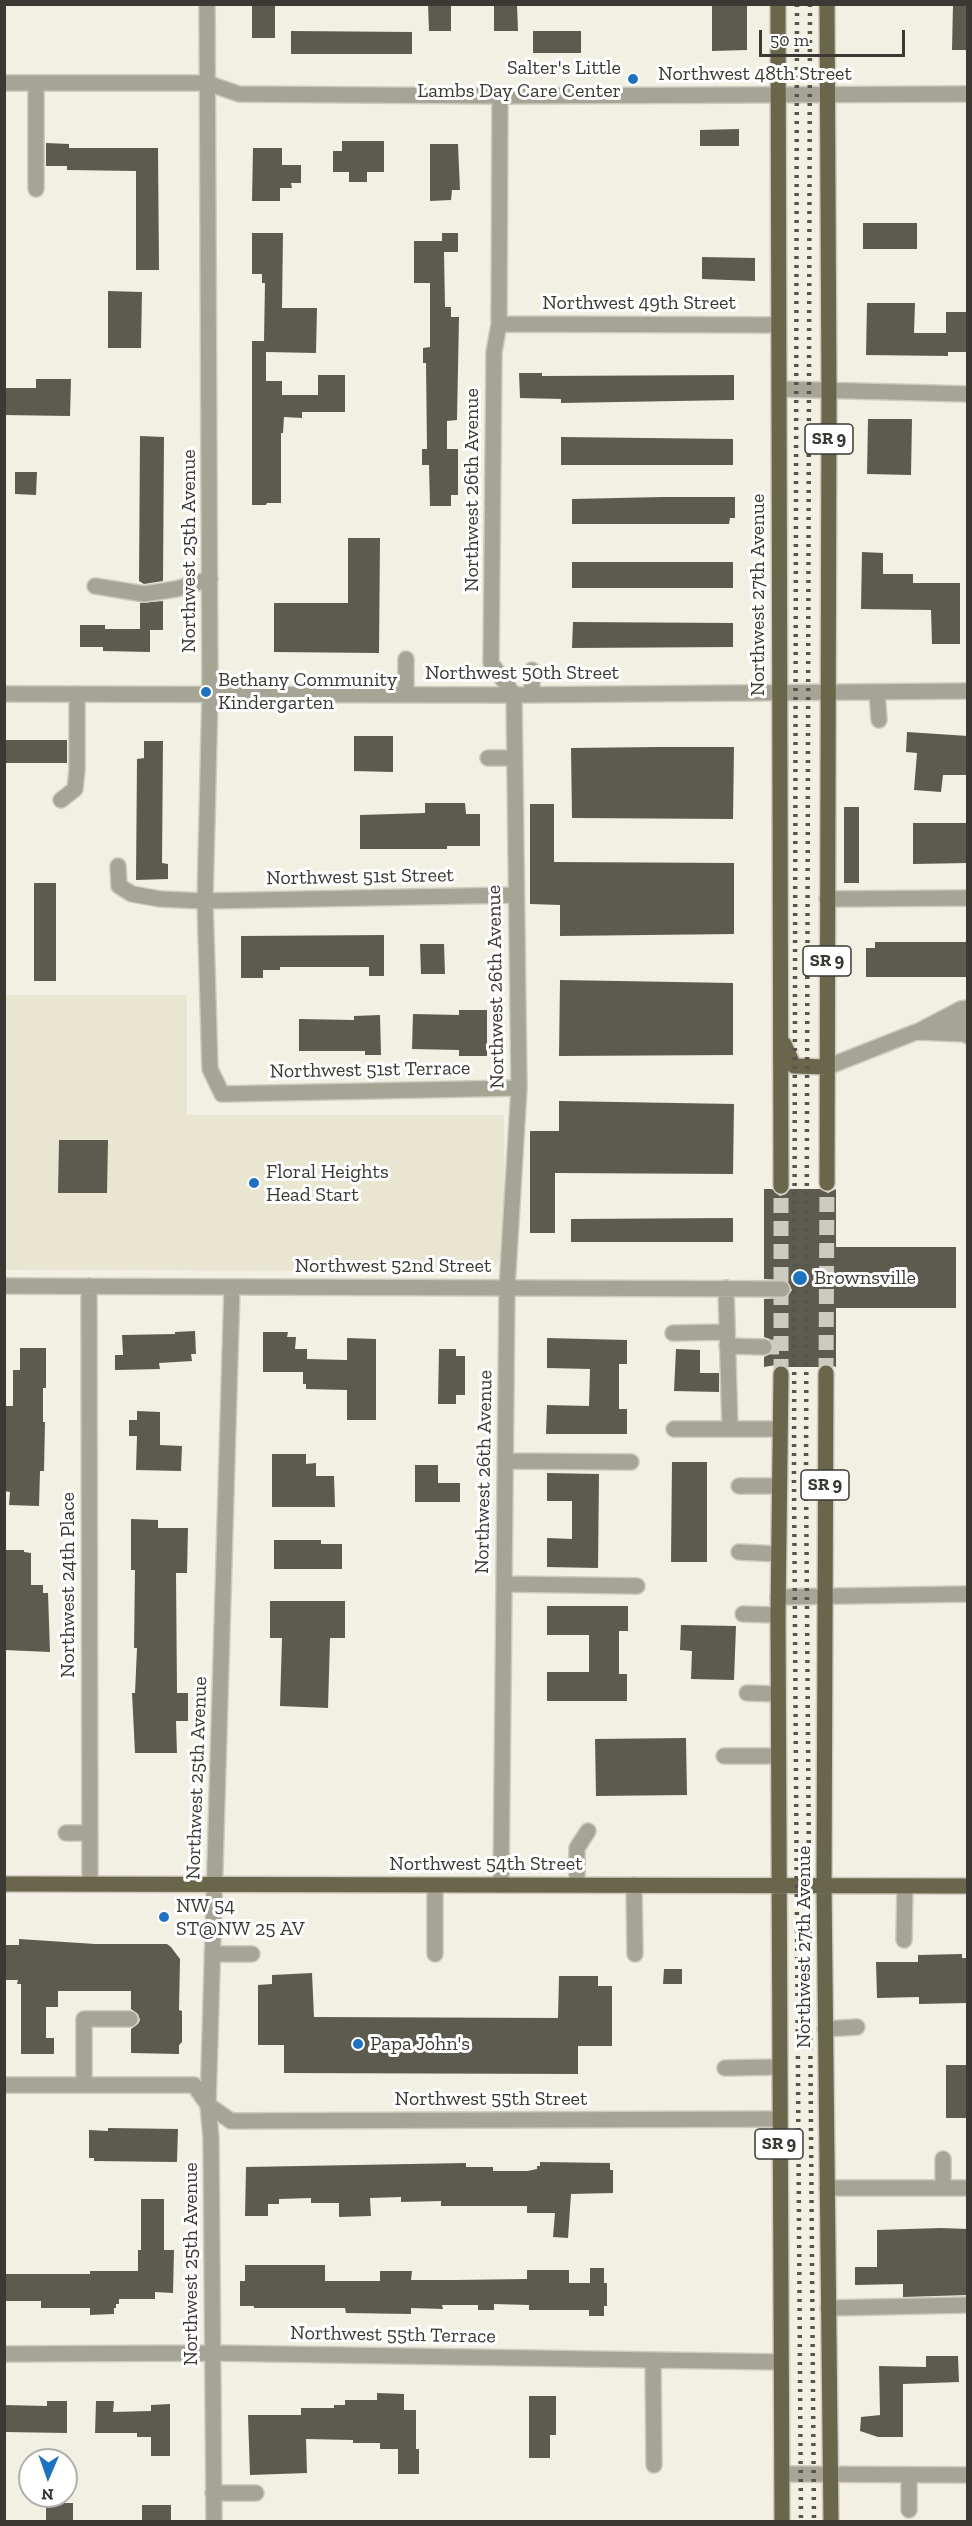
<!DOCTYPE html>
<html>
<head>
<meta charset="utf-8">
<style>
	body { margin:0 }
	#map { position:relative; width:972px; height:2526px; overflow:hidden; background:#f2f0e2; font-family:"Zilla Slab",serif }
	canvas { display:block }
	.frame { position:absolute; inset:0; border:6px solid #3a3934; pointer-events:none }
	.north { position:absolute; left:18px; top:2448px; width:60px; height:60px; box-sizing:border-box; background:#fff; border:2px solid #b0b0ae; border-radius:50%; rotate:182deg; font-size:16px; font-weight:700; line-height:24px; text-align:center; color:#3a3934 }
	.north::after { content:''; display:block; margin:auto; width:21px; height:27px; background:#1e73c1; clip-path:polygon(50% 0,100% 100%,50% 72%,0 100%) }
	.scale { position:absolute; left:759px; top:30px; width:146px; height:27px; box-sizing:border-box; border:3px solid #3a3934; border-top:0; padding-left:8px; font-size:18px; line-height:21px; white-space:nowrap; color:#3a3934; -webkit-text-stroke:4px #fff; paint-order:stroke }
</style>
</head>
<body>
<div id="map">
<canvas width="972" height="2526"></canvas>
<div class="frame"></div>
<div class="north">N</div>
<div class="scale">50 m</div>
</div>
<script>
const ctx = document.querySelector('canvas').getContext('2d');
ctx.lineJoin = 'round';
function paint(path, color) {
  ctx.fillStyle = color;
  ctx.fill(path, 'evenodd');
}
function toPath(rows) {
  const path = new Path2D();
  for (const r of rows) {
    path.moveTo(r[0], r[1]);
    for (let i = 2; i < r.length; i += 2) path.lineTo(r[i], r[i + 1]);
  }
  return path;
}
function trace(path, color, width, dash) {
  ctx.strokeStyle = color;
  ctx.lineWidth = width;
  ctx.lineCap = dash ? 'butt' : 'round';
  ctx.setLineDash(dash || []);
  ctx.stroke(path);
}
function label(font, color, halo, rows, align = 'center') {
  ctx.font = font + ' "Zilla Slab",serif';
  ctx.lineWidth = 6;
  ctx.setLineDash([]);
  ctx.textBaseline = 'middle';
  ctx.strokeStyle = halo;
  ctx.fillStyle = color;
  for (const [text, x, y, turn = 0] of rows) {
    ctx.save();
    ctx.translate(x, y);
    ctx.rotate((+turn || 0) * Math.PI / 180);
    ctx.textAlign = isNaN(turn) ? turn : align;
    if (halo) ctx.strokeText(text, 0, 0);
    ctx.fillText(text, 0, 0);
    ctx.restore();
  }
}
paint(toPath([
	[5,995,187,995,187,1115,504,1115,505,1250,501,1260,495,1266,475,1271,5,1270]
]), '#e8e5d1');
paint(toPath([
	[252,4,275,4,275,38,252,38],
	[428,4,451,4,451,31,429,31],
	[494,4,517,4,518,31,494,31],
	[712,4,747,4,747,50,712,51],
	[953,4,968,4,968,50,952,50],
	[291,31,412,32,412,54,291,54],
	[533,31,581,31,581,53,533,53],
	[739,129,739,146,700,146,700,130],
	[342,141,384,141,384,172,367,172,367,182,349,182,349,172,333,172,333,151,342,151],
	[46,143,69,144,69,148,158,148,159,270,136,270,136,171,67,170,67,166,46,166],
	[430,144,458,144,460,190,452,190,451,200,430,201],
	[253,148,282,148,282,165,301,165,301,183,291,183,292,188,280,188,280,201,252,201],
	[863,223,917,223,917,249,863,249],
	[252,233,283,233,282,308,317,308,316,353,266,352,266,381,282,381,282,395,318,395,318,375,345,375,345,412,302,412,302,418,284,417,283,433,281,433,281,503,267,503,266,505,252,505,252,341,264,341,265,283,262,283,262,274,252,274],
	[442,233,458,233,458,252,444,252,445,307,451,307,451,317,459,317,457,420,447,421,447,449,458,449,458,495,451,495,451,506,430,506,429,465,422,465,422,449,427,449,426,363,423,363,423,348,430,347,430,283,414,283,414,241,442,241],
	[702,257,755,258,755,281,702,279],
	[108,291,142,292,141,348,108,348],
	[867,303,915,303,914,333,946,333,946,312,968,312,968,352,948,352,948,356,866,355],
	[519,373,542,373,542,376,734,375,734,400,561,403,561,399,520,398],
	[36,379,71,379,70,416,4,415,4,388,36,388],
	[868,419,912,419,911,475,867,474],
	[140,436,164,437,163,581,144,584,139,581],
	[561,437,733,439,733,465,561,465],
	[15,472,37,472,36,495,15,494],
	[663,497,735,497,735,518,730,518,729,524,572,524,572,499],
	[348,538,380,538,379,653,274,652,274,603,348,603],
	[862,552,883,553,883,574,913,574,913,583,960,583,960,644,932,644,931,610,861,609],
	[572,562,733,562,733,588,572,588],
	[163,601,163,630,150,630,150,652,103,651,103,647,80,647,80,625,105,625,105,629,140,629,140,603],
	[573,622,733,623,733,647,572,648],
	[907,732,968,736,968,775,943,775,941,792,914,790,917,753,906,752],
	[354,736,393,736,393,772,354,771],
	[4,740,67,740,67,763,4,763],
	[144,741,163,741,162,863,168,864,168,879,136,880,137,759,144,758],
	[659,747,734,747,733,819,572,818,571,748],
	[425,803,465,803,466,814,480,814,480,846,447,846,447,849,360,849,360,815,425,813],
	[530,804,554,804,554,862,734,863,734,934,560,936,560,905,530,904],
	[844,807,859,807,859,883,844,883],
	[913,823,968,823,968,863,913,864],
	[34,883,56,883,56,981,34,981],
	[384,935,384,976,369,976,369,967,280,967,280,970,263,970,263,978,241,978,241,936],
	[875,942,968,942,968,977,866,977,866,948,875,948],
	[420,944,444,944,445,974,421,974],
	[560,980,733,983,733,1055,559,1056],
	[459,1010,487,1010,487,1056,459,1056,459,1050,412,1049,413,1014,459,1015],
	[380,1015,381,1055,365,1055,365,1051,299,1051,299,1019,354,1020,354,1016],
	[559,1101,734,1104,733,1174,555,1173,555,1233,530,1233,530,1131,559,1131],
	[59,1140,108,1140,107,1193,58,1193],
	[764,1189,772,1189,780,1196,786,1194,790,1189,820,1189,828,1193,836,1189,836,1247,956,1247,956,1308,836,1308,836,1367,825,1363,819,1367,787,1367,781,1364,764,1367,764,1357,772,1353,774,1347,770,1339,764,1337,764,1299,786,1298,792,1290,786,1280,764,1279],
	[733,1218,733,1242,571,1242,571,1219],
	[195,1331,196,1354,191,1354,192,1361,159,1363,160,1369,115,1370,115,1355,123,1355,122,1335,175,1334,175,1332],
	[263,1332,288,1332,287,1337,296,1337,295,1349,307,1349,307,1359,347,1360,347,1338,376,1339,376,1420,347,1420,347,1390,306,1389,306,1384,303,1384,303,1372,263,1372],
	[547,1338,627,1340,627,1364,619,1364,619,1409,627,1409,627,1434,546,1434,547,1405,589,1406,590,1369,547,1368],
	[20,1348,46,1348,46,1388,43,1388,43,1422,45,1422,44,1471,40,1471,39,1506,9,1505,10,1492,4,1491,4,1406,13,1406,13,1370,20,1370],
	[439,1349,456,1349,456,1356,465,1356,465,1395,456,1395,456,1404,438,1404],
	[676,1349,700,1350,700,1373,719,1373,719,1392,674,1391],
	[137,1411,160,1412,160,1445,182,1446,181,1471,136,1470,137,1436,129,1436,129,1420,137,1420],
	[272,1454,306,1454,306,1464,316,1463,316,1476,334,1476,335,1507,272,1507],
	[672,1462,707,1462,707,1562,671,1562],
	[415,1465,438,1465,438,1483,460,1483,460,1502,415,1502],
	[547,1473,599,1474,598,1568,547,1567,547,1538,572,1539,572,1501,547,1501],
	[131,1519,158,1520,158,1528,188,1528,187,1573,176,1573,177,1693,188,1693,188,1721,176,1721,177,1753,135,1753,132,1693,135,1693,137,1648,134,1648,135,1570,131,1570],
	[274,1540,321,1540,321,1544,342,1544,342,1569,274,1569],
	[4,1550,24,1550,24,1552,31,1553,31,1585,43,1585,43,1593,48,1593,50,1652,4,1650],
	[270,1601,345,1601,345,1638,330,1638,328,1708,280,1706,282,1638,270,1638],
	[547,1606,628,1606,628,1631,619,1631,619,1674,627,1674,627,1701,547,1701,547,1672,589,1672,589,1635,547,1635],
	[681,1625,736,1626,734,1680,691,1679,692,1651,680,1650],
	[686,1738,687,1795,596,1796,595,1739],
	[19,1939,95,1944,167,1944,171,1947,180,1959,179,2010,182,2011,182,2042,179,2045,179,2054,131,2053,131,2029,138,2024,140,2020,138,2014,131,2009,131,1991,58,1991,58,2007,46,2007,46,2038,54,2038,54,2054,21,2054,21,1984,17,1984,18,1980,4,1980,4,1945,19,1945],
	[962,1954,962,1958,968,1958,968,2003,919,2004,919,1997,877,1998,876,1962,918,1962,918,1955],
	[664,1969,682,1969,682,1984,663,1984],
	[312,1973,314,2017,558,2018,559,1976,598,1976,598,1986,612,1986,612,2046,578,2046,578,2074,284,2073,284,2045,258,2045,258,1985,272,1984,272,1975],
	[946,2065,968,2065,968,2118,946,2118],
	[108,2128,178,2129,177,2162,94,2161,94,2158,89,2158,89,2130,108,2131],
	[540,2162,610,2163,610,2170,613,2170,613,2193,571,2194,568,2238,553,2237,555,2213,527,2213,527,2206,441,2206,441,2201,401,2202,401,2197,370,2198,371,2216,339,2217,339,2203,311,2203,311,2198,279,2199,279,2204,268,2204,268,2216,245,2216,246,2167,466,2163,466,2167,493,2167,493,2171,527,2171,537,2169,537,2166,540,2166],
	[141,2199,164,2199,164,2250,174,2250,173,2293,155,2292,155,2299,119,2299,119,2304,116,2304,116,2308,114,2308,114,2314,90,2315,90,2308,41,2308,41,2301,4,2301,4,2274,90,2274,90,2271,138,2271,138,2250,141,2250],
	[941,2228,968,2229,968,2295,903,2297,903,2284,855,2285,855,2267,877,2267,877,2230],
	[245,2265,325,2265,325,2281,380,2281,380,2271,412,2271,411,2280,456,2280,527,2279,527,2270,569,2270,569,2283,590,2283,590,2268,604,2268,604,2283,607,2283,607,2306,604,2306,604,2316,589,2316,589,2310,529,2310,529,2305,494,2304,494,2310,478,2310,478,2305,442,2305,443,2309,411,2308,411,2314,346,2313,345,2308,254,2308,254,2306,240,2306,240,2281,245,2281],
	[926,2356,958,2356,959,2382,903,2384,903,2437,878,2437,860,2431,861,2417,880,2415,879,2366,926,2367],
	[377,2393,404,2394,404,2410,416,2410,416,2449,419,2449,419,2474,398,2474,398,2449,380,2449,380,2443,353,2443,353,2440,306,2439,307,2473,250,2475,248,2415,301,2415,301,2408,334,2408,334,2405,345,2405,345,2400,377,2400],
	[529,2396,556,2396,556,2435,550,2435,550,2458,529,2458],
	[47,2401,67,2401,67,2433,4,2432,4,2405,47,2406],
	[96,2401,114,2401,113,2412,151,2411,151,2405,170,2404,170,2456,151,2456,151,2437,137,2437,137,2433,95,2433],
	[46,2503,73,2503,73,2522,46,2522],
	[142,2505,171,2505,171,2522,142,2522]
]), '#5d5b50');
trace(toPath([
	[764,1347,781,1347]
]), '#cdcbbf', 15, [15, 8]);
trace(toPath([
	[826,1373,827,1183],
	[781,1374,781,1186]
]), '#cdcbbf', 15, [15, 8]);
const minor = toPath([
	[207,4,210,694,205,901,210,1069,222,1094,519,1088],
	[4,83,207,83,239,94,500,96,968,94],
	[36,83,36,189],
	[500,96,499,324,494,352,491,663,514,695,519,1088,507,1288,501,1885],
	[499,324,778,325],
	[779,389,968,394],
	[95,586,144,594,176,589,210,579],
	[406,659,406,694],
	[532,670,532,695],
	[877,692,879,720],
	[4,694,514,695,968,691],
	[488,758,514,758],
	[61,800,75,789,77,770,77,694],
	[118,866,119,886,132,894,160,899,205,901,516,895],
	[827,899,968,898],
	[940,1027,968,1021],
	[919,1031,961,1009,968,1008],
	[827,1067,916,1032,965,1034,968,1036],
	[4,1286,782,1289],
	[89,1286,90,1884],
	[726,1288,730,1429,780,1429],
	[673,1333,726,1332],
	[727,1346,764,1347],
	[674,1429,730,1429],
	[505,1461,631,1462],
	[739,1486,779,1486],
	[739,1552,778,1554],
	[504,1584,637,1586],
	[778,1597,968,1594],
	[743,1614,778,1615],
	[747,1693,778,1694],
	[724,1756,778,1756],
	[66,1833,90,1833],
	[577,1885,577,1848,588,1831],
	[634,1885,635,1954],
	[904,1940,905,1886],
	[212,1954,252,1954],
	[435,1954,435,1885],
	[825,2029,857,2027],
	[725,2068,779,2067],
	[4,2085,194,2085,208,2105,231,2121,779,2119],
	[84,2085,84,2019,130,2019],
	[943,2159,943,2188],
	[827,2188,968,2188],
	[828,2308,968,2305],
	[4,2354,212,2353,780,2362],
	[653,2360,654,2465],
	[782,2474,968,2475],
	[909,2475,909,2510],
	[213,2493,256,2493],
	[214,2522,211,2138,208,2105,232,1287]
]);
const major = toPath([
	[778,4,781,1186],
	[784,1044,794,1066,827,1067],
	[827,1183,829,390,827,4],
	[826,1373,824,1885,831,2522],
	[781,1374,778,1615,782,2522],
	[4,1884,968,1886]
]);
trace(minor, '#cdcbbf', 18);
trace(major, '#cdcbbf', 18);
trace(minor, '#a6a495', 15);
trace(major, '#6a664b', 15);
trace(toPath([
	[797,4,794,1479,801,2522],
	[810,4,806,1479,814,2522]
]), '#55544d', 4.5, [3, 6]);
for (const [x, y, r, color] of [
	[633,79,6,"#1e73c1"],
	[206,692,6,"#1e73c1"],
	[254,1183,6,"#1e73c1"],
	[800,1278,8,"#1e73c1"],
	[164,1917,6,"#1e73c1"],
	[358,2044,6,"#1e73c1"]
]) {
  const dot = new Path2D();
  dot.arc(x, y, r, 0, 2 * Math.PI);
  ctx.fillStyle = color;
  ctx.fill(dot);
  trace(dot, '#fff', 2);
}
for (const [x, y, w] of [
	[829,439,48],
	[827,961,48],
	[825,1485,48],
	[779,2144,48]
]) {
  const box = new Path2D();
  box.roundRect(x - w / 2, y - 15, w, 30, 4.5);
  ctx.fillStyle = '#fff';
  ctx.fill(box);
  trace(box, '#3a3934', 1.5);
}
label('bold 18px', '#3a3934', null, [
	["SR 9",829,439],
	["SR 9",827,961],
	["SR 9",825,1485],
	["SR 9",779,2144]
]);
label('20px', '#3a3934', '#fff', [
	["Salter's Little",621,68,"right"],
	["Lambs Day Care Center",621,91,"right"],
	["Bethany Community",218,680],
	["Kindergarten",218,703],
	["Floral Heights",266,1172],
	["Head Start",266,1195],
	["Brownsville",814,1278],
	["NW 54",176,1906],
	["ST@NW 25 AV",176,1929],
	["Papa John's",370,2044]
], 'left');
label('20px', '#3a3934', '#fff', [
	["Northwest 48th Street",755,74],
	["Northwest 49th Street",639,303],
	["Northwest 26th Avenue",472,490,-90],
	["Northwest 25th Avenue",189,551,-90],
	["Northwest 27th Avenue",758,595,-90],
	["Northwest 50th Street",522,673],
	["Northwest 51st Street",360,877,-1],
	["Northwest 26th Avenue",496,987,-91],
	["Northwest 51st Terrace",370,1070,-1],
	["Northwest 52nd Street",393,1266],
	["Northwest 26th Avenue",484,1472,-89],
	["Northwest 24th Place",68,1585,-90],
	["Northwest 25th Avenue",197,1778,-88],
	["Northwest 54th Street",486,1864],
	["Northwest 27th Avenue",804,1947,-90],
	["Northwest 55th Street",491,2099],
	["Northwest 25th Avenue",191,2264,-90],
	["Northwest 55th Terrace",393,2335,1]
]);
</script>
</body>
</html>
